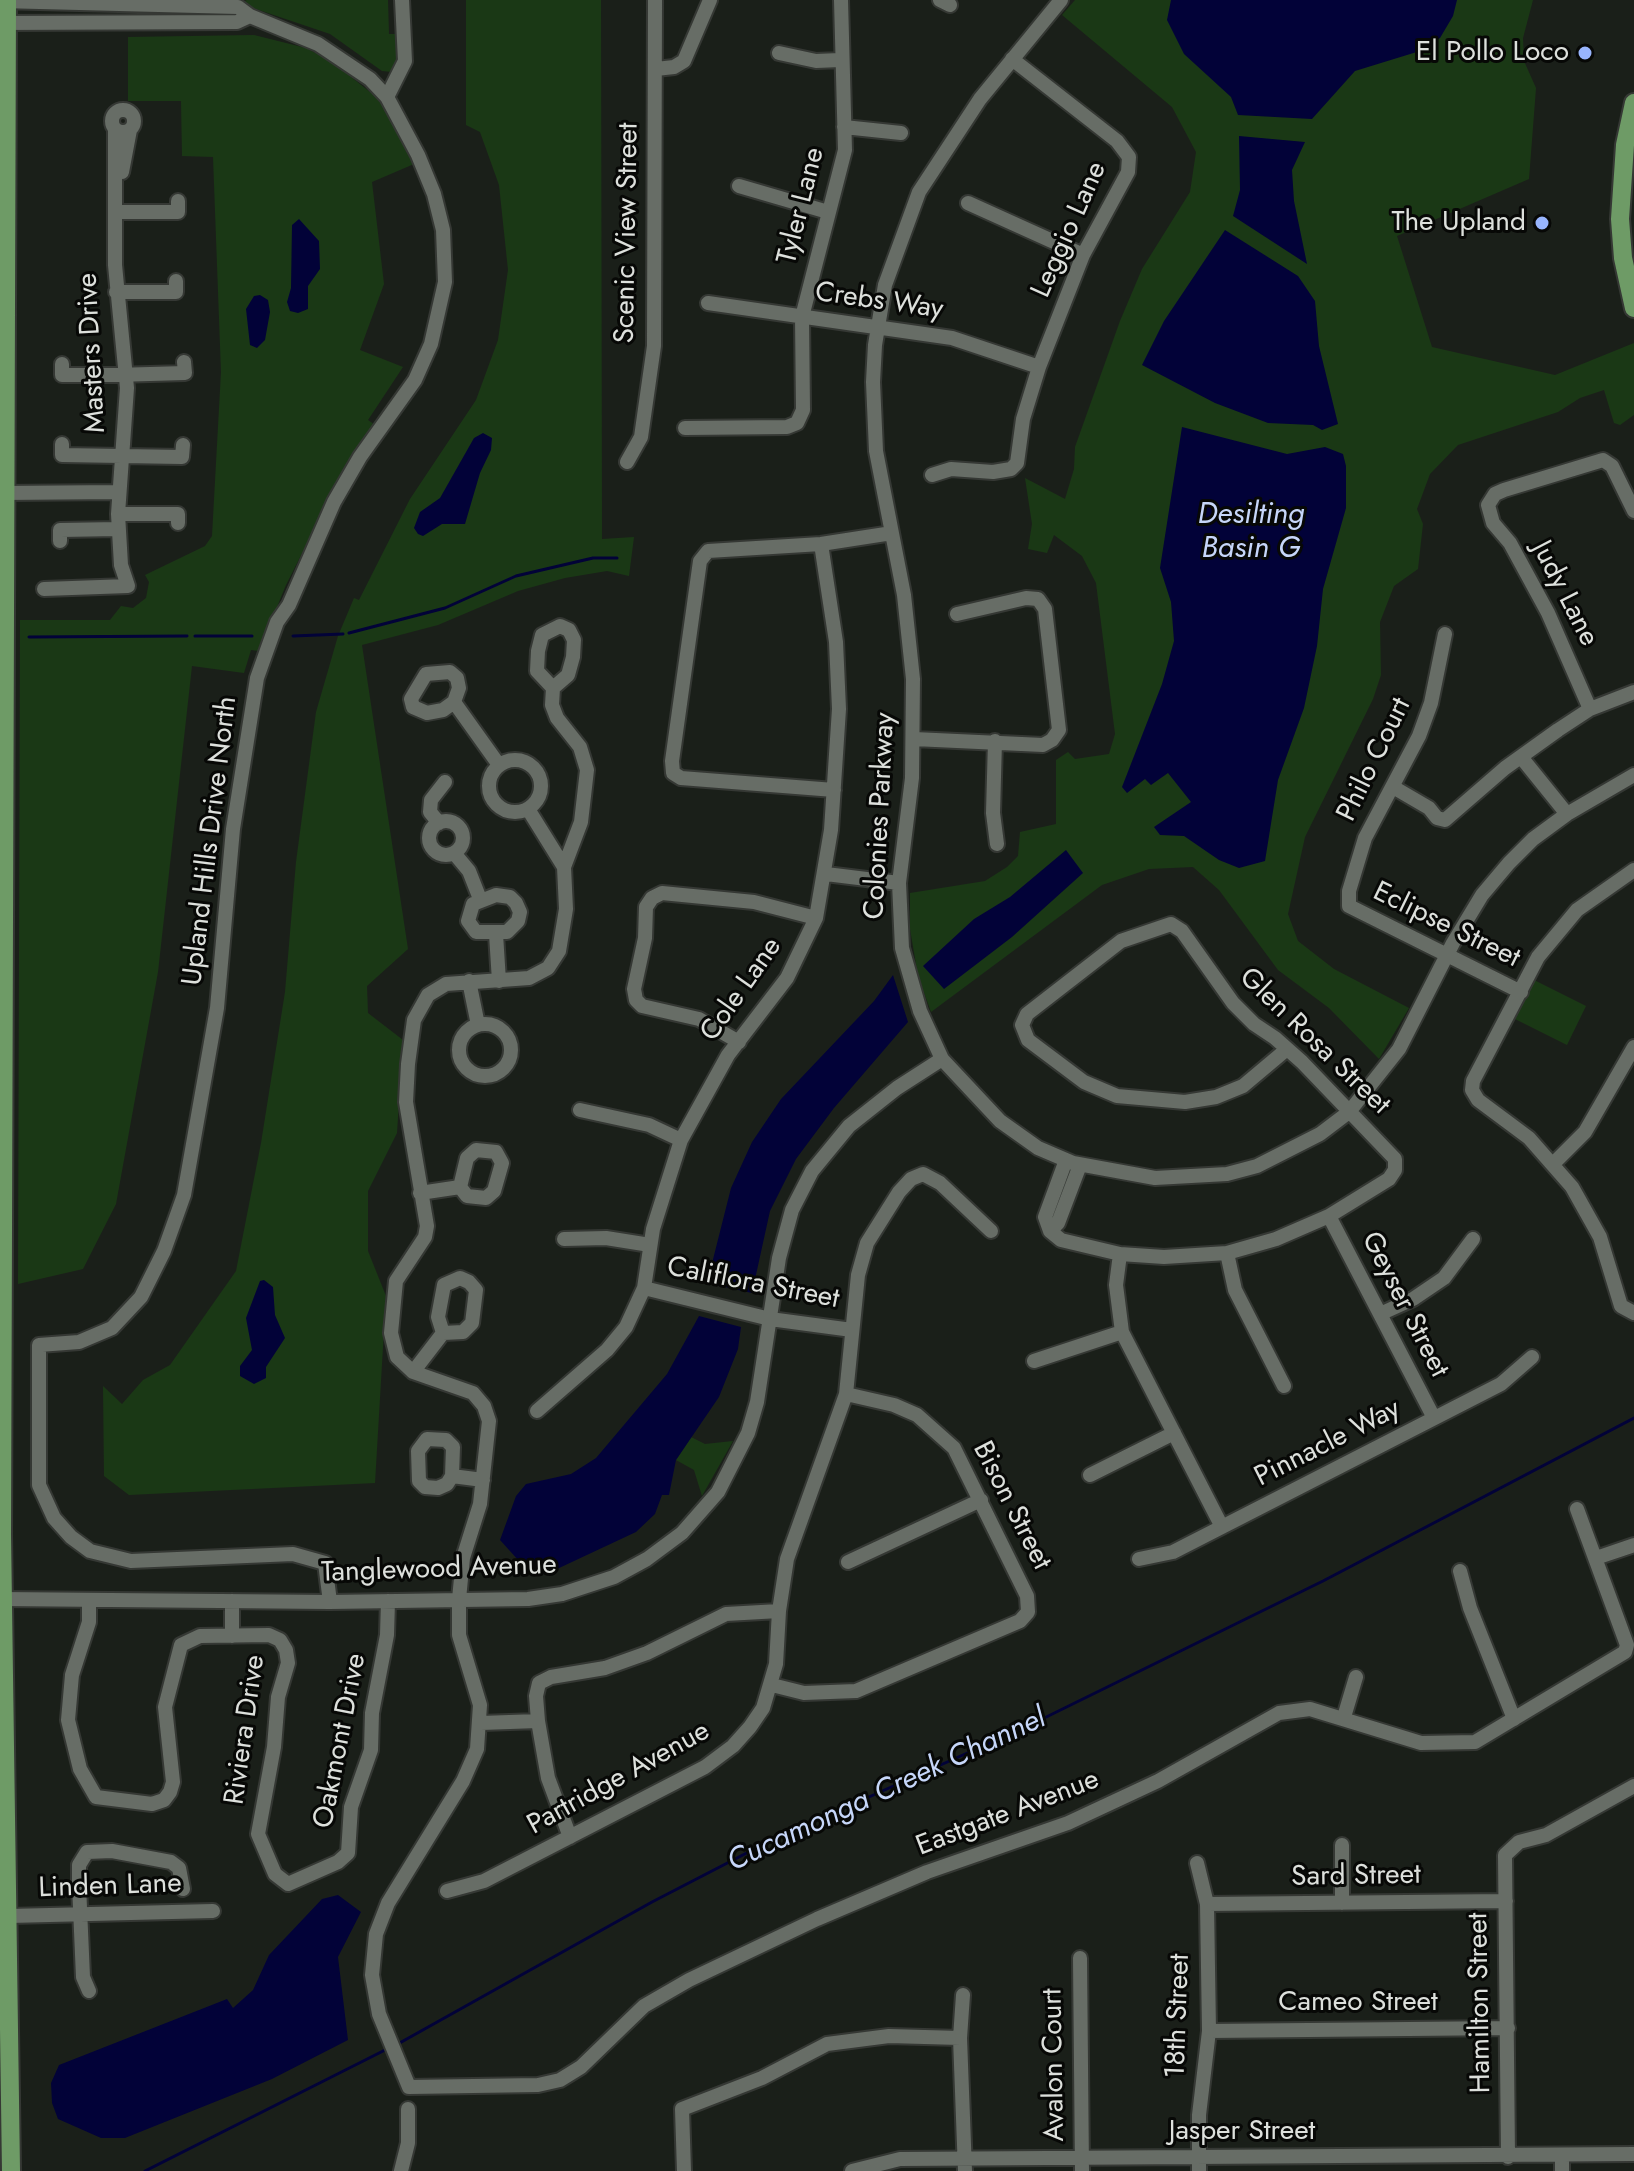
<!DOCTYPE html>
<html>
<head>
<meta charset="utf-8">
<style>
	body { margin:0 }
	canvas { display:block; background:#1a1f19 }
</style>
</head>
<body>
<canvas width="1634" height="2171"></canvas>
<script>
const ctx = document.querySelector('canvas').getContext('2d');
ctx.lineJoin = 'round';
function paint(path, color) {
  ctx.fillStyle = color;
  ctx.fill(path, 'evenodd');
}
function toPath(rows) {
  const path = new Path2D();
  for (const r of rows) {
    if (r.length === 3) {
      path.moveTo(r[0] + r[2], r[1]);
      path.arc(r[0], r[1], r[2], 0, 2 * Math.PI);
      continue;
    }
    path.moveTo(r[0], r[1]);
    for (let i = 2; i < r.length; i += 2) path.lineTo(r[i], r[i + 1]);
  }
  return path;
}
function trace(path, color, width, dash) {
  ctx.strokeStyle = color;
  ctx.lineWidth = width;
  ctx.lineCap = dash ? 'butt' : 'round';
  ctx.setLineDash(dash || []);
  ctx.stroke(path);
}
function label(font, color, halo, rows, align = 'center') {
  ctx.font = font + ' Jost,sans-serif';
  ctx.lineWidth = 6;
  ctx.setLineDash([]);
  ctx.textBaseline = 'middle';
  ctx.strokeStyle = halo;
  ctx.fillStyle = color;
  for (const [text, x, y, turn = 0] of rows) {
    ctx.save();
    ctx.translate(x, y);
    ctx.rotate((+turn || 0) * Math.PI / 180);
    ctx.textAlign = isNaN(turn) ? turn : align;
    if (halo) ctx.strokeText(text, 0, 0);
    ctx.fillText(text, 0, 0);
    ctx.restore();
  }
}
paint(toPath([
	[247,0,388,0,389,34,397,34,398,63,392,72,382,71,330,34,250,7,243,2],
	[466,0,601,0,602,539,634,537,629,576,607,571,565,578,518,591,438,625,362,645,408,949,367,986,368,1013,403,1040,397,1133,368,1191,368,1251,386,1296,375,1483,129,1495,104,1476,103,1386,122,1404,143,1380,170,1365,236,1271,261,1143,285,992,296,862,316,712,338,636,354,598,359,600,410,499,476,400,498,340,508,270,499,185,480,132,466,125],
	[1075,0,1533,0,1523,38,1524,61,1536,88,1529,179,1397,236,1432,347,1555,375,1634,343,1634,415,1620,425,1614,423,1604,390,1580,398,1558,412,1458,445,1430,474,1417,509,1423,524,1418,569,1394,586,1380,622,1381,675,1373,699,1305,837,1288,914,1298,941,1334,969,1409,1008,1379,1059,1329,1008,1278,970,1219,890,1193,867,1149,869,1102,885,931,1012,918,976,910,929,910,893,985,881,1007,867,1018,856,1020,832,1056,824,1056,760,1068,752,1075,759,1109,754,1115,734,1096,583,1082,556,1054,535,1047,553,1028,549,1032,524,1025,478,1065,499,1074,469,1075,447,1120,321,1142,269,1190,192,1196,152,1172,107,1062,15],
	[254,35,306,48,331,61,375,96,395,122,414,164,372,182,384,284,360,350,403,367,368,420,375,425,343,472,286,585,259,651,251,650,244,673,192,666,158,972,116,1204,83,1269,18,1284,20,620,110,620,121,606,133,608,146,598,149,582,145,575,205,546,212,536,221,372,213,157,182,156,181,101,128,101,128,37],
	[1534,980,1586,1006,1567,1045,1515,1019],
	[691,1437,705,1444,733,1441,702,1496,694,1470,676,1460]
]), '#1a3815');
paint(toPath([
	[1171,0,1457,0,1453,16,1440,38,1420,51,1355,71,1312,119,1238,115,1231,97,1184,54,1167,20],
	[1239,136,1305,142,1292,170,1294,201,1307,264,1233,216,1240,190],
	[299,219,319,241,320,269,308,286,308,309,298,313,290,311,287,302,291,288,292,225],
	[1225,230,1298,276,1315,301,1319,346,1338,424,1322,430,1313,425,1268,423,1215,403,1142,365,1164,321],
	[260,295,268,300,270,312,265,340,257,348,250,345,246,309,254,296],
	[1182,427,1287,454,1325,447,1343,454,1346,466,1346,508,1323,589,1317,646,1304,708,1278,780,1265,861,1239,868,1219,860,1184,836,1160,835,1154,827,1191,802,1168,773,1151,785,1145,779,1127,793,1122,787,1162,684,1174,641,1171,602,1160,568],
	[483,433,492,438,491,450,480,473,465,524,442,524,423,536,418,534,414,528,420,512,440,498,474,438],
	[1066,850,1083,873,1012,937,944,989,923,966,974,919,1010,897],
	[893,975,908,1022,834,1108,796,1159,770,1211,752,1293,707,1283,731,1188,752,1142,781,1099,874,1001],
	[264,1280,273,1287,275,1315,285,1338,266,1367,266,1378,254,1384,240,1376,240,1366,252,1350,246,1318,260,1281],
	[699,1316,741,1327,738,1349,719,1397,676,1460,669,1495,662,1495,655,1514,636,1532,557,1569,529,1572,500,1540,516,1496,526,1484,571,1474,596,1458,667,1374],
	[338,1895,361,1912,338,1957,348,2040,272,2079,125,2138,101,2138,58,2119,52,2103,51,2083,59,2065,227,1999,233,2008,253,1990,269,1955,322,1899]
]), '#020238');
trace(toPath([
	[349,633,445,608,516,576,593,558,617,558],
	[195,636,252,636],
	[293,636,343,634],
	[29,637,187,636],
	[396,2045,652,1902,766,1843,1030,1725,1323,1581,1634,1418],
	[145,2171,389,2048]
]), '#020238', 3);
const minor = toPath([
	[940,0,950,5],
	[1061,0,980,99,919,192,885,285,875,345,873,382,876,451,904,595,913,679,912,778,899,883,902,948,920,1011,942,1059,1000,1121,1038,1148,1073,1163,1155,1178,1227,1174,1257,1166,1320,1134,1349,1112,1399,1049,1453,943,1482,895,1509,863,1533,839,1567,814,1634,775],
	[0,1,238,7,250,16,318,44,370,79,387,97,418,155,434,194,443,230,445,282,431,344,415,380,360,457,334,502,289,605,277,622,257,678,233,829,217,1008,184,1195,164,1251,141,1297,112,1328,79,1342,39,1345,39,1485,54,1518,71,1537,90,1551,131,1561,293,1554,325,1563,330,1602],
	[0,23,237,22,250,16],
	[779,53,816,61,840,60],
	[656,69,674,67,684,61,710,0],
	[387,97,405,61,402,0],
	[123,121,11],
	[844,127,901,133],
	[122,172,130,130],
	[739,186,828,212],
	[968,203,1083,255],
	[116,212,178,212,178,201],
	[116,292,176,292,176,281],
	[708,303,952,338,1039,367],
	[62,364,62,375,115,375,185,373,184,362],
	[685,428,787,427,797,423,803,410,802,317,845,150,841,0],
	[62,444,62,455,182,457,183,445],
	[627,462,641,437,654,346,655,0],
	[932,475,951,469,993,472,1011,469,1017,463,1023,419,1039,367,1083,255,1128,172,1129,157,1117,141,1012,59],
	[3,493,118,492],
	[118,514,178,514,178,523],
	[60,541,60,530,118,529],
	[44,589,128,586,121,565,118,514,127,388,115,265,115,129],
	[1445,634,1431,703,1419,736,1365,838,1349,891,1349,906,1521,992],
	[553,688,537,671,538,651,542,635,560,626,569,630,574,640,573,657,568,675,553,688,552,705,557,718,580,747,587,770,581,822,564,867,566,909,559,951,548,968,529,978,446,984,428,995,414,1020,408,1064,406,1102,427,1226,425,1237,396,1281,391,1333,397,1357,413,1372,473,1393,484,1406,489,1421,480,1504,463,1558,459,1599,459,1635,480,1705,477,1749,463,1781,388,1903,376,1934,372,1975,379,2014,409,2087,538,2085,560,2080,581,2067,644,2006,689,1980,817,1919,927,1872,1068,1823,1158,1781,1279,1713,1310,1709,1421,1743,1475,1742,1625,1652,1627,1645,1577,1509],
	[454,702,443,710,427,713,413,707,411,699,426,674,450,672,457,678,459,688,454,702,499,765],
	[1590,709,1548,613,1510,543,1493,523,1488,505,1495,494,1504,490,1603,460,1612,466,1634,511],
	[914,739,1043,745,1052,740,1059,730,1045,609,1038,599,1026,598,957,614],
	[995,741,993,813,997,844],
	[1521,757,1567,814],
	[515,786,26],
	[1393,787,1429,808,1437,818,1445,820,1505,768,1558,730,1590,709,1634,692],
	[834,790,681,778,673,773,672,761,700,561,708,551,821,544,892,533],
	[528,809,564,867],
	[446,838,17],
	[439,823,430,812,431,800,445,782],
	[454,853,469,871,480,899],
	[1634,870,1577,910,1538,957,1473,1081,1472,1090,1478,1100,1529,1138,1572,1187,1600,1237,1621,1306,1634,1313],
	[826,874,899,883],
	[496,895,510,897,516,903,520,912,518,921,507,932,476,932,468,921,473,904,496,895],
	[496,934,499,981],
	[469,981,478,1025],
	[485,1050,26],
	[739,1042,699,1019,642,1006,636,1000,634,989,645,938,646,907,652,898,662,893,754,902,816,918],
	[580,1110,649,1125,681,1140],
	[1066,1160,1045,1217,1050,1231,1061,1240,1120,1254,1164,1257,1227,1253,1276,1239,1329,1216,1389,1179,1395,1170,1395,1159,1302,1062,1275,1038,1254,1024,1233,1003,1182,931,1171,924,1121,941,1027,1014,1022,1025,1028,1040,1084,1082,1117,1096,1185,1102,1216,1097,1243,1086,1287,1049],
	[1553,1164,1585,1132,1634,1047],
	[420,1193,460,1187,467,1196,486,1198,494,1191,502,1163,496,1152,476,1150,467,1158,460,1187],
	[1329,1216,1434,1418],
	[1050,1231,1058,1223,1080,1165],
	[564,1239,606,1238,650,1245],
	[1227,1253,1235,1290,1284,1386],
	[1120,1254,1116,1285,1122,1332,1222,1527],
	[644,1288,770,1319,852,1330],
	[1380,1314,1413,1299,1444,1278,1473,1239],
	[1034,1361,1122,1332],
	[413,1372,443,1333,463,1332,472,1323,476,1290,469,1282,460,1278,444,1285,438,1317,443,1333],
	[537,1411,607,1350,626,1327,644,1288,653,1229,681,1140,728,1055,787,978,816,918,831,830,839,709,836,642,821,544],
	[1090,1475,1174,1433],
	[452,1476,447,1484,438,1488,425,1487,419,1481,418,1451,427,1439,446,1440,453,1447,452,1476,483,1480],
	[1596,1558,1634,1545],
	[1139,1559,1173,1552,1501,1384,1532,1357],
	[848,1562,981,1500],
	[1460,1571,1470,1608,1514,1719],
	[0,1599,330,1602,528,1599,562,1594,614,1577,647,1559,682,1533,718,1492,748,1433,757,1402,779,1258,792,1210,812,1171,849,1126,897,1088,942,1059],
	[89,1601,89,1622,72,1675,68,1720,80,1769,96,1797,152,1804,164,1800,170,1792,173,1782,165,1707,181,1645,200,1636,269,1635,280,1640,286,1650,288,1663,278,1697,274,1747,258,1834,275,1874,288,1884,338,1862,348,1853,351,1807,371,1750,372,1713,387,1635,388,1601],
	[232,1636,232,1601],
	[772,1685,804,1693,856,1691,1020,1621,1028,1612,1027,1596,954,1448,917,1415,894,1405,846,1394],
	[1344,1717,1356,1677],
	[481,1723,538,1721],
	[570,1837,548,1778,538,1721,536,1696,539,1683,551,1677,605,1668,647,1653,726,1614,779,1611],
	[1197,1863,1207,1904,1209,2031,1199,2115,1199,2171],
	[447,1891,484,1881,705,1767,733,1746,750,1727,763,1708,776,1664,779,1611,787,1559,846,1394,858,1275,867,1243,899,1192,911,1179,923,1174,940,1183,991,1231],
	[1342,1903,1342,1845],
	[1207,1904,1506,1901],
	[9,1916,213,1911],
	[1080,1958,1082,2171],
	[89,1991,83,1977,79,1885,79,1865,87,1852,112,1851,171,1862,179,1868,183,1889],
	[963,1995,960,2038,965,2171],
	[1209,2031,1508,2028],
	[1562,2155,1562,2171],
	[1508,2157,1505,1855,1519,1842,1546,1835,1634,1786],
	[401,2171,408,2143,408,2109],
	[684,2171,682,2109,762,2078,827,2044,889,2036,960,2038],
	[852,2171,900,2159,1634,2154]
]);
const major = toPath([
	[7,0,2,1534,11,2171],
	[1634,103,1625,145,1620,219,1623,258,1634,308]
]);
trace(minor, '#353834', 18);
trace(major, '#353834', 22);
trace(minor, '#676d66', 14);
trace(major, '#6e9b66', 18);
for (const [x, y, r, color] of [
	[1585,53,8,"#98b5fd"],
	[1542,223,8,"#98b5fd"]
]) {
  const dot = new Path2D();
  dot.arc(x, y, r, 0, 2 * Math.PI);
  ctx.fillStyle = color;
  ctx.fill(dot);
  trace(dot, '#070806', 3);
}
label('28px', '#dde0dc', '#070806', [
	["El Pollo Loco",1569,53],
	["The Upland",1526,223]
], 'right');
label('28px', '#dde0dc', '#070806', [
	["Tyler Lane",802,206,-76],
	["Leggio Lane",1070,230,-66],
	["Scenic View Street",628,233,-89],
	["Crebs Way",879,302,8],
	["Masters Drive",93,353,-93],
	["Judy Lane",1564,594,63],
	["Philo Court",1375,760,-64],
	["Colonies Parkway",881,816,-87],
	["Upland Hills Drive North",211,841,-83],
	["Eclipse Street",1446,926,26],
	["Cole Lane",742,990,-55],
	["Glen Rosa Street",1314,1042,44],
	["Califlora Street",753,1284,11],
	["Geyser Street",1404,1305,63],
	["Pinnacle Way",1328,1444,-27],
	["Bison Street",1011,1506,63],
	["Tanglewood Avenue",439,1570,-2],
	["Riviera Drive",246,1730,-82],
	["Oakmont Drive",341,1741,-79],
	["Partridge Avenue",619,1779,-29],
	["Eastgate Avenue",1008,1814,-21],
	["Sard Street",1356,1877,-1],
	["Linden Lane",110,1887,-2],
	["Cameo Street",1358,2003],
	["Hamilton Street",1481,2003,-91],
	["18th Street",1179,2016,-88],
	["Avalon Court",1055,2065,-91],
	["Jasper Street",1242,2132]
]);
label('italic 30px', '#c6d6f9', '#070806', [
	["Desilting",1251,516],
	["Basin G",1251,550],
	["Cucamonga Creek Channel",887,1791,-25]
]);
</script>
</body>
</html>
